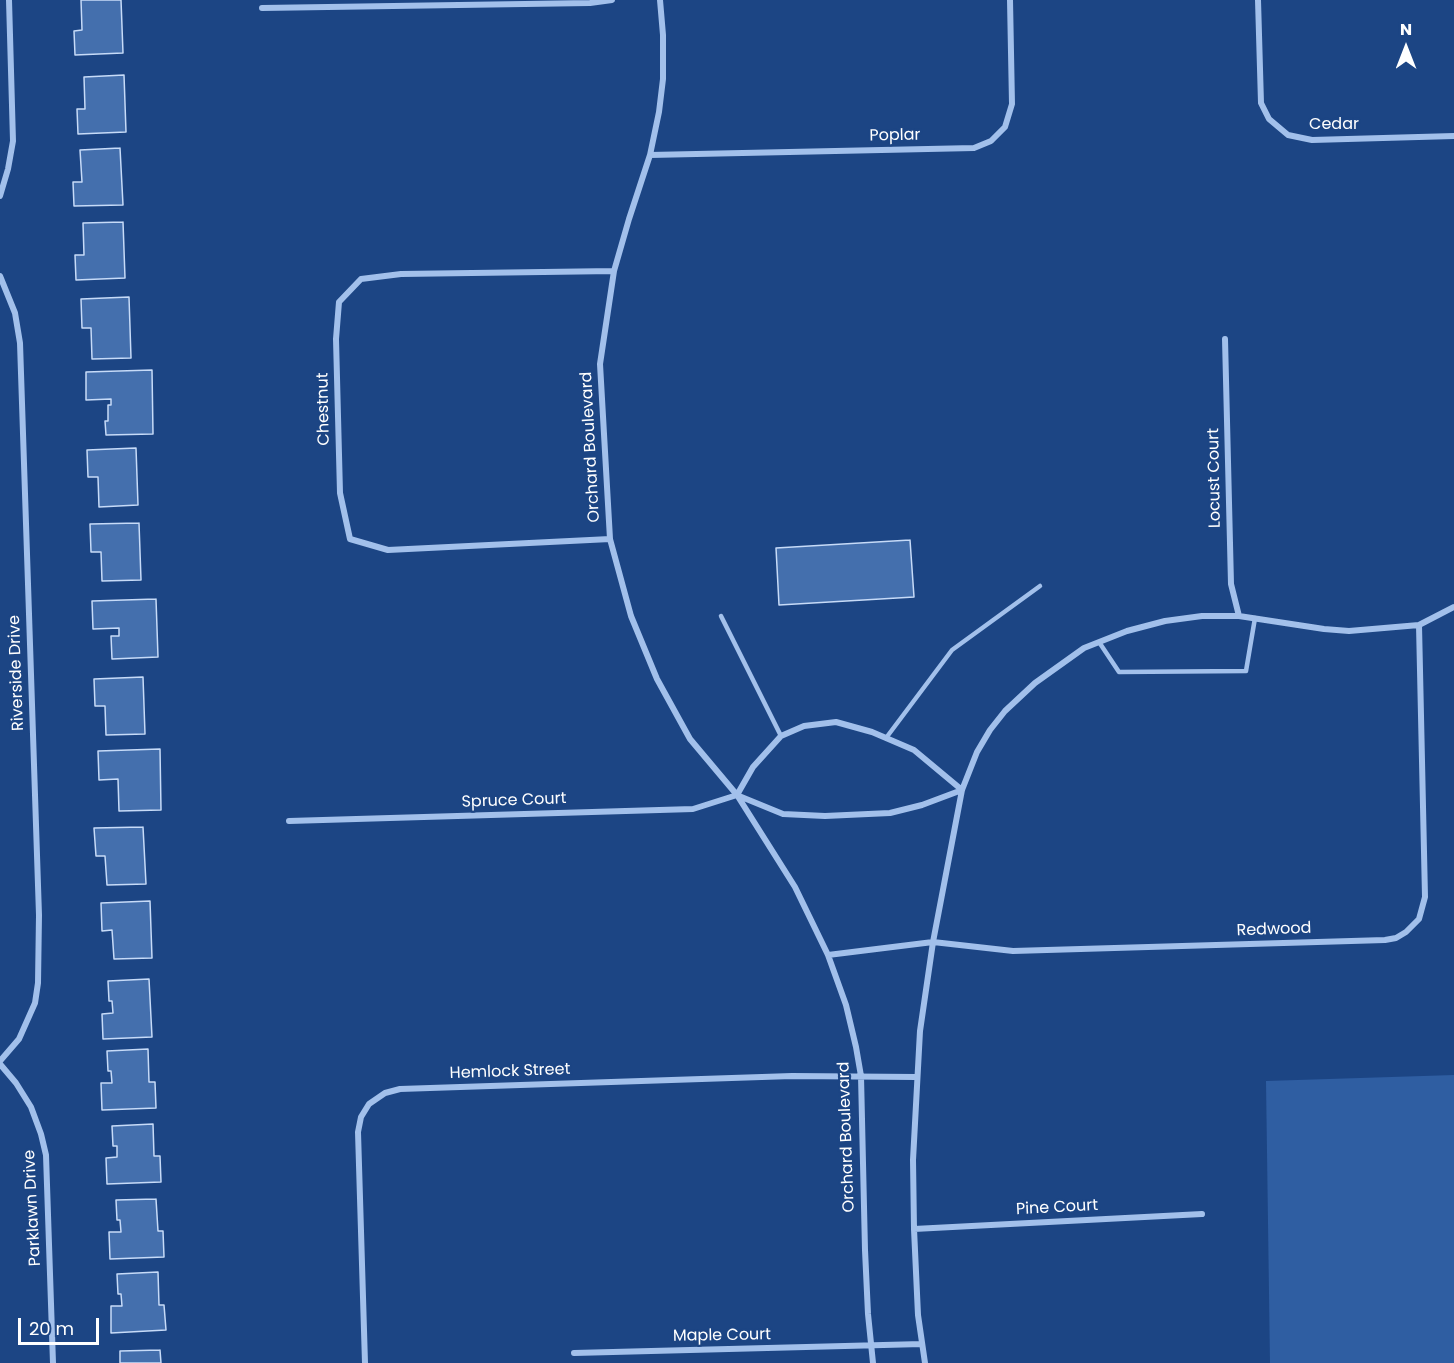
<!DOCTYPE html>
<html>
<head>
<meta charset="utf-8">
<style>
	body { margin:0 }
	#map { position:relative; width:1454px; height:1363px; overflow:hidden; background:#1c4584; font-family:Poppins,sans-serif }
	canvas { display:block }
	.north { position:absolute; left:1376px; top:18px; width:60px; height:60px; -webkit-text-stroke:4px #1c4584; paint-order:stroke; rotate:0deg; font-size:16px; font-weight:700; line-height:24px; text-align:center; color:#fff }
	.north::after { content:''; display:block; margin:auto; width:21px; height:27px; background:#fff; clip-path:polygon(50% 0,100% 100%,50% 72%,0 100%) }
	.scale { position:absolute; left:18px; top:1318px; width:81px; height:27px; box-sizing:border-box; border:3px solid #fff; border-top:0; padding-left:8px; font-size:18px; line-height:21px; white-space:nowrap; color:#fff; -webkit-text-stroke:4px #1c4584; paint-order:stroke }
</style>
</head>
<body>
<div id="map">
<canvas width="1454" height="1363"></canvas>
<div class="north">N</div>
<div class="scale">20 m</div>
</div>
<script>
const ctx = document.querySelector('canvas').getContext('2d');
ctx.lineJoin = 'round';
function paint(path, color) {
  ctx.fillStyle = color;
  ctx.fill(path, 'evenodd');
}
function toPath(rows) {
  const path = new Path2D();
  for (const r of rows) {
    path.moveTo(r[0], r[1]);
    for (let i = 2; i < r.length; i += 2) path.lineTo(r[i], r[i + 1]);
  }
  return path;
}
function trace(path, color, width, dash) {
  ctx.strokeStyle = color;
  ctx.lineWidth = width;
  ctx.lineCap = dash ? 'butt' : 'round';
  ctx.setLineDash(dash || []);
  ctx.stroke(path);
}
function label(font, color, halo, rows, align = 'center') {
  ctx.font = font + ' Poppins,sans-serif';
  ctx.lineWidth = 4.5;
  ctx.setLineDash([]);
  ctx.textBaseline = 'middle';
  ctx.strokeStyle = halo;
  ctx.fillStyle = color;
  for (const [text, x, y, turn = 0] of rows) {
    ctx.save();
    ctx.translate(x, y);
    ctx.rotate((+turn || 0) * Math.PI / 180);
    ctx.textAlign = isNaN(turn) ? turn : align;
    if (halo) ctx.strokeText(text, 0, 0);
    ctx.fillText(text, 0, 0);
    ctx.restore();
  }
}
paint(toPath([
	[1454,1075,1454,1363,1270,1363,1266,1081]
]), '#2f5ea2');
const building = toPath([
	[81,0,121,0,123,53,75,55,74,31,82,30,81,0],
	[124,75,126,132,78,134,77,109,85,109,84,77,124,75],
	[120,148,123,205,74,206,73,182,82,182,80,150,120,148],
	[123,222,125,278,76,280,75,255,84,255,83,223,123,222],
	[129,297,131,358,92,359,91,328,82,328,81,299,129,297],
	[152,370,153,434,106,435,105,421,108,421,108,405,111,405,111,399,86,400,86,372,152,370],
	[136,448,138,505,99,507,98,477,88,477,87,450,136,448],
	[139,523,141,580,102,581,101,552,91,552,90,524,139,523],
	[910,540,914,597,779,605,776,548,910,540],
	[156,599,158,657,112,659,111,636,119,636,119,628,93,629,92,601,156,599],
	[143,677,145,734,106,735,105,706,95,706,94,679,143,677],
	[160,749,161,810,119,811,118,779,99,780,98,751,160,749],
	[143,827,146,884,107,885,105,856,96,856,94,828,143,827],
	[150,901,152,958,114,959,112,930,102,931,101,903,150,901],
	[149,979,152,1037,103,1039,102,1014,113,1013,112,1001,109,1001,108,981,149,979],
	[148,1049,149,1082,155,1082,156,1108,102,1110,101,1083,112,1083,111,1071,108,1071,107,1051,148,1049],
	[153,1124,154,1156,160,1156,161,1182,107,1184,106,1158,117,1157,117,1146,113,1146,112,1126,153,1124],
	[156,1199,158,1231,163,1231,164,1257,110,1259,109,1232,121,1232,120,1220,117,1220,116,1200,156,1199],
	[158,1272,159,1305,164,1305,166,1330,111,1333,111,1306,122,1306,121,1294,118,1294,117,1274,158,1272],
	[160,1350,161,1363,120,1363,120,1351,160,1350]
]);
paint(building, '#446fad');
trace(building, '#c7dbf8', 1.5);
trace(toPath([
	[721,616,781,736],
	[1099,642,1119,672,1246,671,1255,618],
	[886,738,952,650,1040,586]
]), '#a2c0eb', 4.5);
trace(toPath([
	[660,0,663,35,663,79,659,112,650,155,629,219,614,271,600,364,610,539,631,616,657,679,690,739,737,795,795,887,828,955,846,1005,856,1047,861,1076,865,1250,868,1314,873,1363],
	[1258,0,1261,103,1269,119,1288,135,1312,140,1454,136],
	[262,8,590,3,612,0],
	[650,155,974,148,991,141,1005,127,1012,104,1010,0],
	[0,196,8,169,13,141,9,0],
	[0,276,15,313,20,343,39,915,38,983,35,1003,19,1039,0,1061],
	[1225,339,1231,584,1239,616],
	[610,539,388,550,350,539,340,493,336,339,339,302,361,279,401,274,614,271],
	[737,795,753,767,781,736,804,726,836,722,872,732,914,750,962,790],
	[739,796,783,814,825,816,890,813,922,805,962,790],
	[289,821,693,809,737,795],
	[828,955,933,942,1013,951,1385,940,1396,938,1406,932,1419,919,1425,897,1419,625],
	[0,1064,16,1083,31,1107,41,1134,46,1155,53,1363],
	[914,1229,1202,1214],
	[574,1353,922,1344],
	[365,1363,358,1132,361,1117,369,1104,385,1093,400,1089,792,1076,916,1077],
	[925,1363,918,1315,914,1229,913,1160,920,1031,933,942,962,790,977,752,990,730,1005,711,1035,683,1084,648,1127,631,1165,621,1202,616,1239,616,1324,629,1349,631,1419,625,1454,607]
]), '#a2c0eb', 6);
label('16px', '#fff', '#1c4584', [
	["Cedar",1334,125],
	["Poplar",895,136,-1],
	["Chestnut",324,409,-91],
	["Orchard Boulevard",591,447,-93],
	["Locust Court",1215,478,-91],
	["Riverside Drive",17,673,-92],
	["Spruce Court",514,801,-2],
	["Redwood",1274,930,-2],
	["Hemlock Street",510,1072,-2],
	["Orchard Boulevard",847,1137,-92],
	["Parklawn Drive",33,1208,-93],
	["Pine Court",1057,1208,-3],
	["Maple Court",722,1336,-1]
]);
</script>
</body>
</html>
